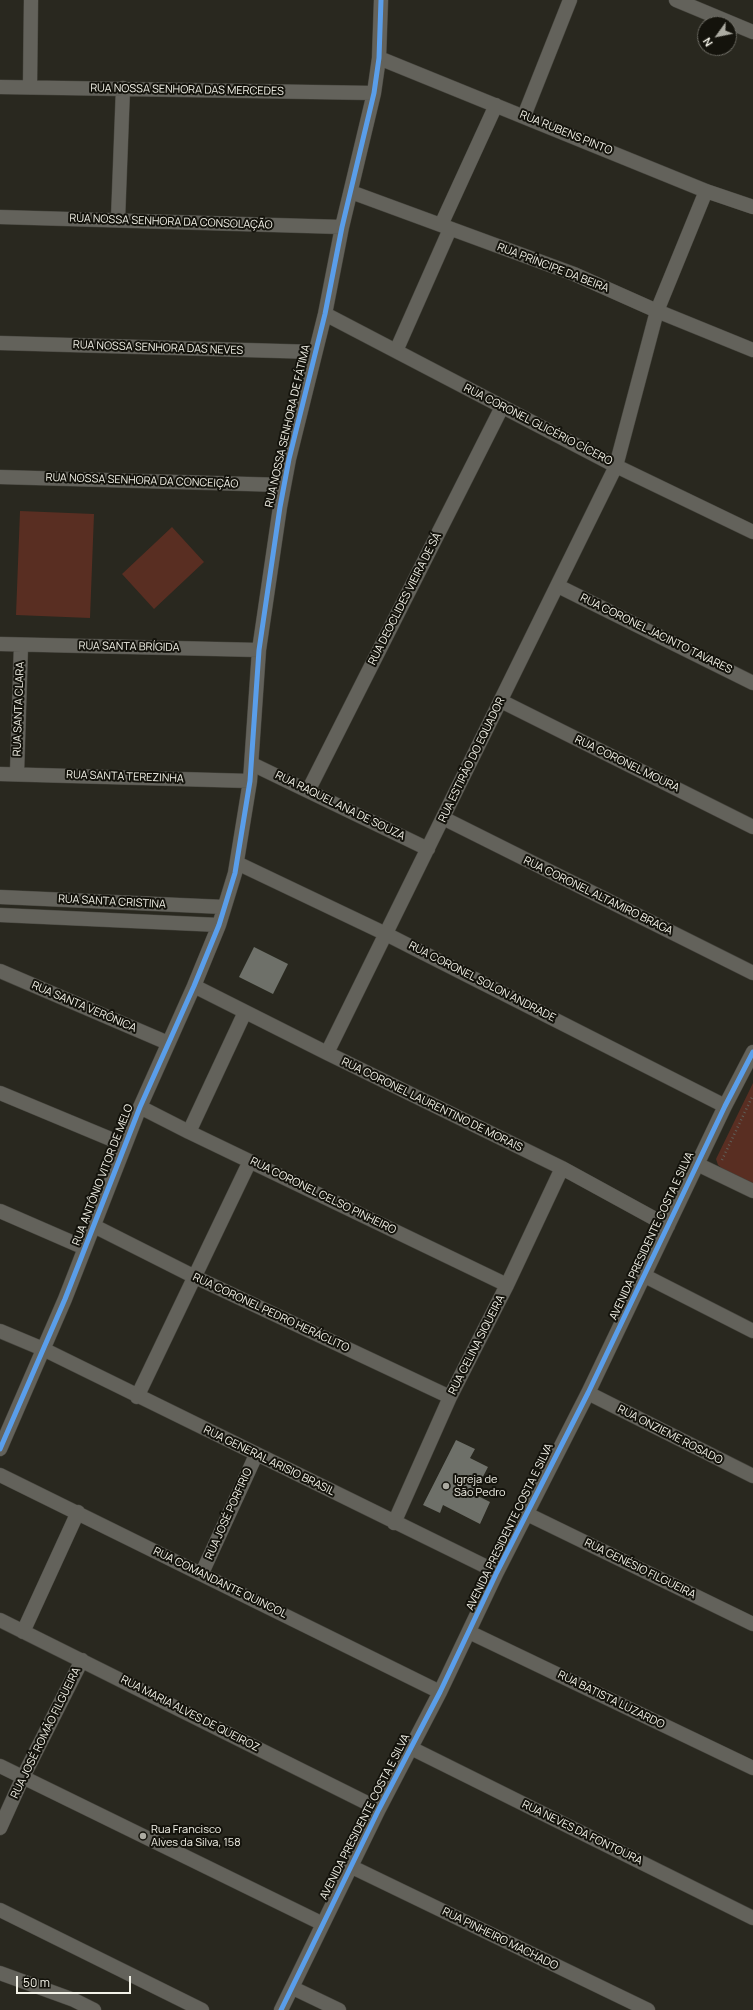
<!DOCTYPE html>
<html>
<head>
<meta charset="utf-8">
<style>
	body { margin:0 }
	#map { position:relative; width:753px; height:2010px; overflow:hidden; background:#29281f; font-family:Manrope,sans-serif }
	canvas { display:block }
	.north { position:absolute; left:697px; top:16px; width:40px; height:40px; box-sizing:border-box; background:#14130c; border:1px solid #6d6c64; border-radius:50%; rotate:237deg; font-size:11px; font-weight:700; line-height:16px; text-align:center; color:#f3f2e8 }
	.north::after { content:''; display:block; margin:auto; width:14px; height:18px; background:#acaba2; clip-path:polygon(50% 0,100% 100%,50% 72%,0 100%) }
	.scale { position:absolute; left:16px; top:1976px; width:115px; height:18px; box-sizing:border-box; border:2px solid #f3f2e8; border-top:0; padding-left:5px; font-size:12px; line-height:14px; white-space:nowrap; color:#f3f2e8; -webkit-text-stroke:3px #14130c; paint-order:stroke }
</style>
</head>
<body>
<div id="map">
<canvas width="753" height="2010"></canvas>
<div class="north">N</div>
<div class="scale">50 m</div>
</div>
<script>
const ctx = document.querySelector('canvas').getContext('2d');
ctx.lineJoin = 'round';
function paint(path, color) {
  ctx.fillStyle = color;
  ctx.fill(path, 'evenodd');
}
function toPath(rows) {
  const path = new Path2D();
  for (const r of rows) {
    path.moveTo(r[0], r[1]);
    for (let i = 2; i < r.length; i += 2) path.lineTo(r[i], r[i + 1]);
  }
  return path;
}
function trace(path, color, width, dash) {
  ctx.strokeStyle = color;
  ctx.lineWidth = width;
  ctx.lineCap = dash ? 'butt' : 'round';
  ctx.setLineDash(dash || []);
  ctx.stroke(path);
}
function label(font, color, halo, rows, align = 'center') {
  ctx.font = font + ' Manrope,sans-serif';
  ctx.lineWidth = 4;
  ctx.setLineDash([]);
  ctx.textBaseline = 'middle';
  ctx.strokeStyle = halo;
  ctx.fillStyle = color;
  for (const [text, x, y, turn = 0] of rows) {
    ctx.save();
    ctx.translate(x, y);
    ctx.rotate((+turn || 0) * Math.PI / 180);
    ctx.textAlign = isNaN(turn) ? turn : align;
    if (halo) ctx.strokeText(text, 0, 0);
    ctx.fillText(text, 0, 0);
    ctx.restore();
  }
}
paint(toPath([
	[20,511,94,514,90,618,16,615],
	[172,527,204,562,154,609,122,574],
	[753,1083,753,1185,725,1171,718,1165,716,1159]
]), '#592e22');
paint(toPath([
	[254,947,288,964,273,994,239,977],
	[456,1440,475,1449,470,1458,488,1467,474,1494,490,1502,480,1524,443,1505,440,1513,423,1505]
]), '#6e7069');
const street = toPath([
	[676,0,753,32],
	[379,58,706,191,753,207],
	[0,87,374,93],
	[30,87,31,0],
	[524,116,570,0],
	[351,192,574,274,657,311,753,350],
	[0,217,342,227],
	[118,219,123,88],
	[441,225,496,105],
	[325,314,616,466,753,532],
	[0,343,315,352],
	[396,351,450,229],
	[0,477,283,485],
	[558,586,753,683],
	[0,644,259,650],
	[501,701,753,827],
	[252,764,428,849],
	[17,773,21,645],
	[0,774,250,781],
	[308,791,502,407],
	[443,818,753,973],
	[237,863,386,934,725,1106],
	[0,897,224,907],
	[0,915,219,925],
	[0,971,168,1043],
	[194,986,327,1053,562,1168,668,1226],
	[327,1053,616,466,657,311,706,191],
	[0,1093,125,1145],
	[140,1107,189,1132,507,1285],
	[189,1132,245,1012],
	[697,1164,753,1191],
	[0,1211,85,1248],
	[94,1226,195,1277,450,1397],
	[645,1276,753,1331],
	[0,1331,43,1349,497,1572],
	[588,1393,753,1476],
	[137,1397,250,1161],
	[0,1449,65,1299,140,1107,194,986,219,925,235,873,250,781,259,650,280,507,289,459,325,314,342,227,374,93,379,58,381,0],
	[0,1475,440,1692],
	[527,1514,753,1624],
	[394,1523,450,1397,507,1285,562,1168],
	[202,1573,256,1455],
	[0,1620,379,1809],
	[23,1632,78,1512],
	[469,1632,753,1768],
	[411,1748,753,1918],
	[0,1766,323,1924],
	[0,1828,23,1777,82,1660],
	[352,1867,648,2010],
	[0,1910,202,2010],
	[0,1973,74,2000,94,2010],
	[293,1988,339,2010],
	[281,2010,379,1809,440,1692,497,1572,588,1393,725,1106,753,1052]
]);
trace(street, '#46453e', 15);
trace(toPath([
	[722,1160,753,1095]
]), '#5f5e58', 2.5, [1, 3]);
trace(street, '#63625b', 14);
trace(toPath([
	[0,1449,65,1299,140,1107,194,986,219,925,235,873,250,781,259,650,280,507,289,459,325,314,342,227,374,93,379,58,381,0],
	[281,2010,379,1809,440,1692,497,1572,588,1393,725,1106,753,1052]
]), '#5a9eea', 5);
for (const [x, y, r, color] of [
	[446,1486,4,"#acaba2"],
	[143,1836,4,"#acaba2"]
]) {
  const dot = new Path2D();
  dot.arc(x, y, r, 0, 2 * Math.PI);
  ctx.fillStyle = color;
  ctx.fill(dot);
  trace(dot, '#14130c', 1.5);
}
label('11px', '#f3f2e8', '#14130c', [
	["RUA NOSSA SENHORA DAS MERCEDES",187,90,1],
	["RUA RUBENS PINTO",566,133,22],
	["RUA NOSSA SENHORA DA CONSOLAÇÃO",171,222,2],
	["RUA PRÍNCIPE DA BEIRA",553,268,21],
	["RUA NOSSA SENHORA DAS NEVES",158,348,2],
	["RUA CORONEL GLICÉRIO CÍCERO",538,425,27],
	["RUA NOSSA SENHORA DE FÁTIMA",288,426,-77],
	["RUA NOSSA SENHORA DA CONCEIÇÃO",142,481,2],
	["RUA DEOCLIDES VIEIRA DE SÁ",405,599,-63],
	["RUA CORONEL JACINTO TAVARES",656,634,26],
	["RUA SANTA BRÍGIDA",129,647,1],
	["RUA SANTA CLARA",19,709,-88],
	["RUA ESTIRÃO DO EQUADOR",472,760,-64],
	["RUA CORONEL MOURA",627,764,26],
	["RUA SANTA TEREZINHA",125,777,2],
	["RUA RAQUEL ANA DE SOUZA",340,806,26],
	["RUA CORONEL ALTAMIRO BRAGA",598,896,26],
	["RUA SANTA CRISTINA",112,902,3],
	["RUA CORONEL SOLON ANDRADE",482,982,27],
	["RUA SANTA VERÔNICA",84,1007,23],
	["RUA CORONEL LAURENTINO DE MORAIS",432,1105,26],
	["RUA ANTÔNIO VITOR DE MELO",103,1175,-69],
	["RUA CORONEL CELSO PINHEIRO",323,1196,26],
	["AVENIDA PRESIDENTE COSTA E SILVA",652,1236,-65],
	["RUA CORONEL PEDRO HERÁCLITO",271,1313,25],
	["RUA CELINA SIQUEIRA",477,1345,-63],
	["RUA ONZIEME ROSADO",670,1435,27],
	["RUA GENERAL ARISIO BRASIL",269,1461,26],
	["RUA JOSÉ PORFIRIO",229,1514,-66],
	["AVENIDA PRESIDENTE COSTA E SILVA",510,1527,-64],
	["RUA GENÉSIO FILGUEIRA",640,1569,26],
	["RUA COMANDANTE QUINCOL",220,1583,26],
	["RUA BATISTA LUZARDO",611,1700,26],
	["RUA MARIA ALVES DE QUEIROZ",190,1714,27],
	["RUA JOSÉ ROMÃO FILGUEIRA",46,1733,-64],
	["AVENIDA PRESIDENTE COSTA E SILVA",365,1817,-63],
	["RUA NEVES DA FONTOURA",582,1833,26],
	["RUA PINHEIRO MACHADO",500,1939,26]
]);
label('11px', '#f3f2e8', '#14130c', [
	["Igreja de",454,1480],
	["São Pedro",454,1493],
	["Rua Francisco",151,1830],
	["Alves da Silva, 158",151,1843]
], 'left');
</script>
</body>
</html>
